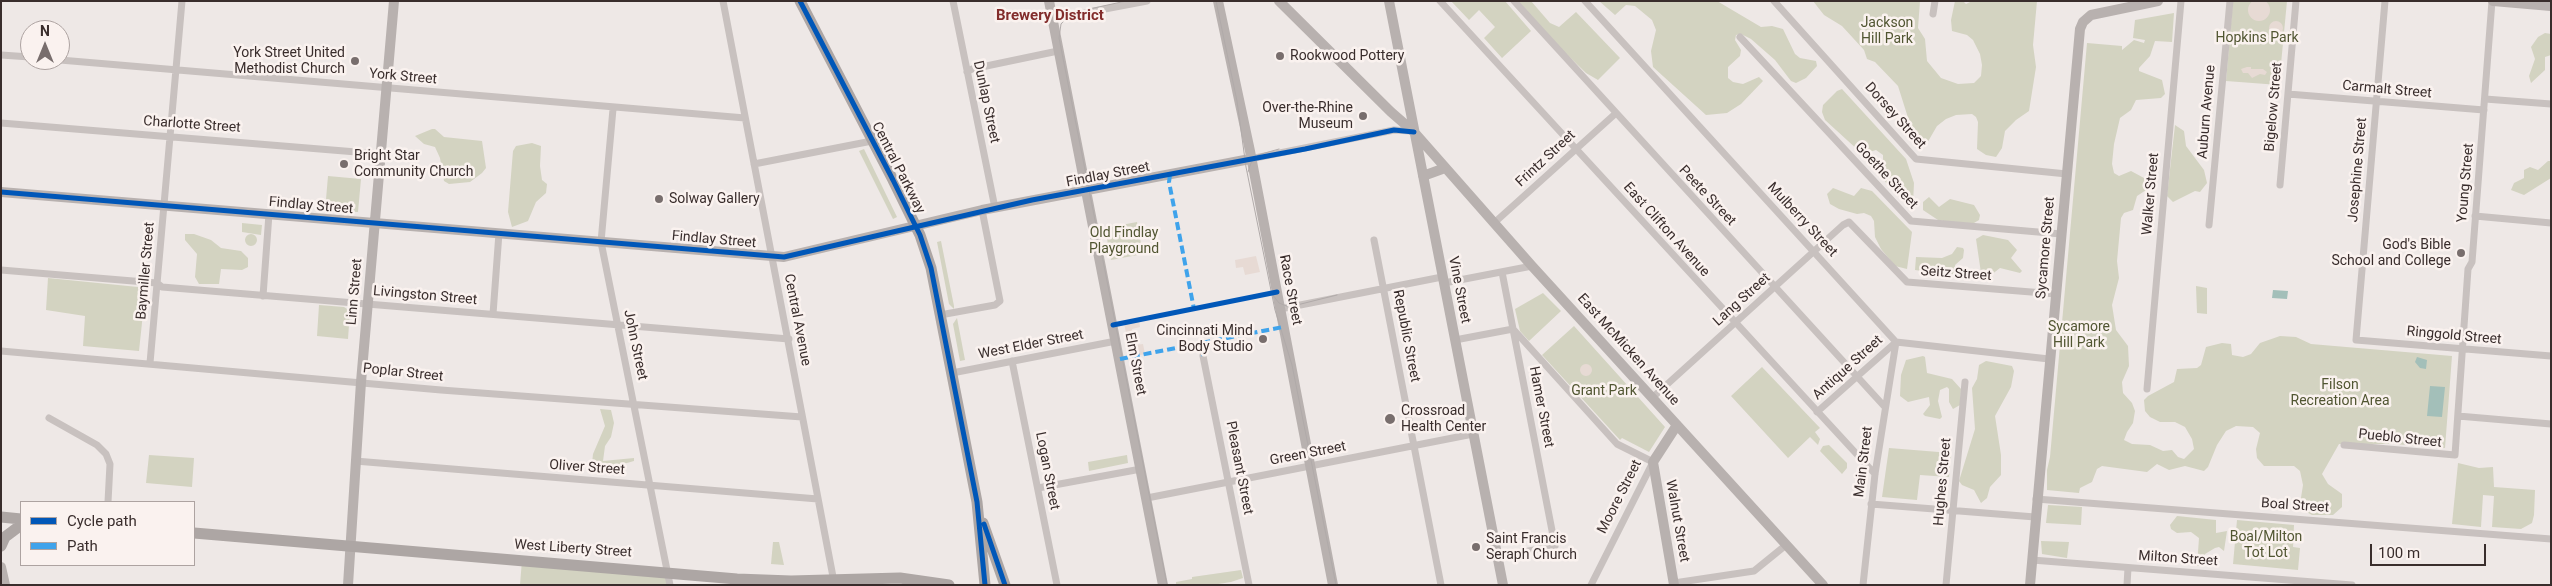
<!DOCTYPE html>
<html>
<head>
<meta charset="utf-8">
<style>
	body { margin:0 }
	#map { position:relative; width:2552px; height:586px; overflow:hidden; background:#eee8e6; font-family:Roboto,sans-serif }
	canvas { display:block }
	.frame { position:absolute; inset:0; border:2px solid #392d2c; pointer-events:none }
	.legend { position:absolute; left:20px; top:501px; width:175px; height:65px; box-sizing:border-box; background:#faf2ef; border:1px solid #ada3a1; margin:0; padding:6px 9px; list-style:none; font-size:15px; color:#392d2c }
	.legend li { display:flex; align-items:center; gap:10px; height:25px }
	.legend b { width:25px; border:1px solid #ada3a1 }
	.north { position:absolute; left:20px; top:20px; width:50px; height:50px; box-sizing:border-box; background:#faf2ef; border:1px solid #ada3a1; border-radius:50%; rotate:0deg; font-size:14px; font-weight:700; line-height:20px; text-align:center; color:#392d2c }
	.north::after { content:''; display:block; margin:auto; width:18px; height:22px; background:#786e6d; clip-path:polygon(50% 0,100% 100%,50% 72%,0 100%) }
	.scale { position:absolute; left:2370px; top:544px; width:116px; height:22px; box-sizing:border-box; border:2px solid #392d2c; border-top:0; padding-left:6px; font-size:15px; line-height:18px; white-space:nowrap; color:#392d2c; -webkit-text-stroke:4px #faf2ef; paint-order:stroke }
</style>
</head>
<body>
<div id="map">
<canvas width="2552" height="586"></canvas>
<div class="frame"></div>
<ul class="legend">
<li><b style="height:6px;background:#0057b8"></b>Cycle path</li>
<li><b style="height:6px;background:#3fa3eb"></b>Path</li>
</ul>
<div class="north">N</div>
<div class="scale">100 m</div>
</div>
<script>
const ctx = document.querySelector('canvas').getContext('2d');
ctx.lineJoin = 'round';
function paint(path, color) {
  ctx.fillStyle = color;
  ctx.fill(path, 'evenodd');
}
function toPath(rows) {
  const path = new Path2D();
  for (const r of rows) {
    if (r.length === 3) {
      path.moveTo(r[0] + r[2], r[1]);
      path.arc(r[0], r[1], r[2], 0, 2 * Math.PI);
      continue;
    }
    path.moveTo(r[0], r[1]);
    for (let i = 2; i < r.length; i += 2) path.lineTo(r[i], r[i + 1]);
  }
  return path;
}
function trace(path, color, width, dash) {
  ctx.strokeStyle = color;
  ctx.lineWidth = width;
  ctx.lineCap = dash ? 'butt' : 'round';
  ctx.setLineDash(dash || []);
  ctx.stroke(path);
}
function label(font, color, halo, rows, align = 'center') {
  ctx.font = font + ' Roboto,sans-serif';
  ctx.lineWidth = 5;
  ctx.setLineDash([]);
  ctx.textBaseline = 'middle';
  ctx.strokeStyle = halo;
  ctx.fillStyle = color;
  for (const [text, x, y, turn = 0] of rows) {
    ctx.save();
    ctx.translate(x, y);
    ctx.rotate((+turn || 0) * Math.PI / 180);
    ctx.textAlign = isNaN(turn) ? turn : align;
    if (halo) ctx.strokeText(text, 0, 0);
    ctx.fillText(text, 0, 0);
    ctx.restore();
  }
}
paint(toPath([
	[1451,1,1505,1,1531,31,1502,58,1484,38,1495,27,1479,10,1469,20],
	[1518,1,1531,1,1550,23,1559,27,1576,12,1620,58,1598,80,1586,73,1553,41],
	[1599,1,1717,1,1761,27,1772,26,1783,29,1795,54,1800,58,1816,61,1817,66,1806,78,1796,83,1791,81,1775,60,1751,39,1741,34,1736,35,1735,40,1741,50,1740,56,1728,67,1728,78,1733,82,1743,84,1759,77,1763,81,1741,104,1727,113,1706,115,1653,67,1651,51,1656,30,1652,20,1635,6,1626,5,1615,15],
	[1813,1,1920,1,1918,28,1925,39,1927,61,1941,78,1958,84,1974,83,1981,76,1982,65,1980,54,1973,40,1967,35,1952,31,1951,20,1955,1,1963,1,1966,4,1972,1,2037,1,2033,45,2036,67,2029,111,2016,120,2005,131,2002,148,1996,157,1986,155,1977,149,1978,122,1976,117,1972,114,1956,115,1946,119,1937,126,1926,145,1920,145,1916,143,1898,86,1875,62,1867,59,1864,50,1842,26,1824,15],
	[2233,1,2287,1,2279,85,2226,81],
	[2174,13,2172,42,2155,41,2150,56,2139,68,2139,71,2162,80,2165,94,2161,98,2136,100,2131,110,2120,118,2114,144,2112,164,2114,173,2119,176,2131,171,2144,178,2148,185,2146,190,2137,196,2133,210,2124,213,2121,218,2117,261,2119,278,2112,305,2116,330,2128,346,2129,366,2122,382,2123,393,2132,403,2135,411,2133,423,2127,432,2124,440,2132,444,2150,445,2163,451,2172,450,2178,457,2184,459,2194,449,2192,439,2185,427,2175,422,2160,422,2150,417,2145,411,2144,400,2148,396,2174,382,2177,369,2197,368,2201,365,2206,347,2222,343,2231,344,2232,355,2243,357,2251,354,2260,343,2280,336,2296,337,2311,344,2452,356,2445,448,2394,444,2339,444,2322,474,2328,484,2342,494,2342,507,2333,515,2312,515,2303,510,2300,504,2303,485,2300,471,2294,466,2264,466,2257,458,2256,449,2260,433,2253,427,2236,426,2226,431,2217,445,2208,467,2204,471,2185,466,2169,470,2157,464,2147,472,2102,466,2097,469,2092,482,2080,488,2079,493,2047,490,2047,470,2050,457,2087,43,2122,46,2122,50,2134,40,2144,43,2145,40,2133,38,2135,20],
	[2545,33,2551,34,2551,55,2545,57,2545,70,2531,83,2529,76,2535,59,2531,47,2538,37],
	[1842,89,1906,159,1914,183,1913,204,1910,209,1881,177,1879,170,1883,160,1883,155,1876,150,1866,153,1859,151,1825,120,1822,112,1823,105,1837,91],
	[2175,125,2184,131,2186,146,2204,170,2207,183,2200,192,2195,191,2173,202,2167,196],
	[432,129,435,129,444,137,482,141,486,168,482,173,470,182,449,184,444,181,440,158,435,147,424,144,415,136],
	[532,143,541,146,540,166,542,180,547,184,546,193,536,202,528,221,512,227,508,212,513,151,516,146],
	[864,149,897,217,893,219,859,151],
	[2548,161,2551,161,2551,178,2524,195,2511,190,2514,183,2524,178,2524,170,2530,167,2538,170],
	[328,176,361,179,358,212,325,211],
	[1833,188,1854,196,1861,188,1872,191,1912,232,1907,269,1895,266,1881,249,1875,237,1874,221,1871,216,1864,213,1857,214,1839,209,1830,204,1827,194],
	[1929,197,1939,207,1950,199,1974,205,1980,215,1979,220,1974,223,1954,223,1938,220,1923,210,1923,202],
	[1137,222,1143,254,1111,260,1105,228],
	[242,223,262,225,261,235,242,232],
	[251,240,6],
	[185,234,194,234,211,240,221,248,241,251,248,258,248,267,242,270,221,269,219,284,199,284,195,277,197,254,185,240],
	[1983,235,2008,240,2017,250,2011,258,2022,271,2020,273,2000,268,1991,275,1981,273,1976,239],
	[941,241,954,306,954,309,949,304,937,242],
	[1957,247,1963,248,1964,250,1963,258,1955,265,1956,273,1951,275,1915,270,1916,257,1942,258,1952,254],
	[48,278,148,288,146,303,144,304,139,351,83,346,85,316,46,310],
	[2196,286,2207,288,2207,314,2197,313],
	[1543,293,1561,311,1529,341,1520,331,1515,309],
	[319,305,344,307,350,311,348,339,317,336],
	[957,318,965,360,960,361,953,324],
	[1574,326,1665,427,1649,452,1622,438,1620,440,1542,355],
	[1923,356,1925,357,1927,373,1952,379,1961,389,1960,405,1953,409,1949,402,1949,389,1947,387,1940,390,1938,401,1942,417,1940,419,1925,416,1923,414,1930,405,1929,397,1908,402,1900,396,1901,375,1906,360],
	[1986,361,2012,366,2014,371,2011,387,1995,416,2001,455,2001,475,1990,487,1987,498,1981,503,1974,490,1962,485,1959,481,1975,429,1972,388,1977,379,1979,365],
	[1762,367,1820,428,1815,432,1820,439,1818,445,1810,437,1788,458,1731,396],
	[600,409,611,410,614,423,611,437,605,446,603,461,634,458,634,461,591,473,593,454,605,426],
	[1829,445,1847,463,1847,468,1842,474,1820,451,1823,446],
	[1889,448,1951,453,1949,477,1920,475,1917,500,1882,497],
	[149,455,194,458,192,487,146,483],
	[1127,455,1128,463,1089,471,1088,462],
	[2458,463,2479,468,2493,467,2494,487,2535,490,2534,515,2532,523,2521,529,2492,527,2494,496,2483,495,2481,527,2452,524],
	[2048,505,2082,507,2081,525,2046,523],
	[2177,516,2216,520,2216,533,2227,531,2224,551,2219,547,2215,548,2205,554,2203,566,2197,566,2199,538,2191,532,2177,533,2171,529,2170,525],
	[2237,520,2294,525,2293,547,2300,548,2298,570,2233,564],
	[2041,541,2069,542,2067,558,2042,554],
	[773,542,779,542,784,565,771,564],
	[522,560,667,572,670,585,520,585],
	[1241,570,1243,578,1231,582,1212,585,1176,585,1176,582,1192,579,1192,577]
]), '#d3d3c1');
paint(toPath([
	[2259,10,11],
	[2276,28,7],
	[2241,37,6],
	[2247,67,2251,67,2251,69,2263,69,2267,72,2265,75,2260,74,2252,78,2248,73,2243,73,2241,69],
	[1256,256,1260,272,1245,275,1243,267,1236,268,1235,260],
	[1139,320,1140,327,1132,329,1135,345,1143,344,1145,354,1131,357,1124,323],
	[1586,370,6]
]), '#e7dad4');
paint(toPath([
	[2273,290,2288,291,2287,299,2272,298],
	[2417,357,2427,360,2426,369,2420,368,2415,362],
	[2430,386,2445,387,2442,417,2427,416]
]), '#a3bfb9');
trace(toPath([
	[723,1,834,582],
	[953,1,995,208],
	[1440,1,1875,474],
	[1514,1,1884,406],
	[1585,1,1896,342,2049,359],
	[1774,1,1916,159,2067,174],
	[2385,1,2356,340,2551,356],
	[1933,14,1935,1],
	[1052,19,1147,1],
	[1740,37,1911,221,2061,234],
	[1,55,30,57],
	[60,60,745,118],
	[967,72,972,69,1058,51],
	[2288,94,2484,110],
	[2485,99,2551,104],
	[613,109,601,242,670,585],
	[1,123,381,154],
	[1250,159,1394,130,1411,131],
	[754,164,872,141],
	[2280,185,2296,1],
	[2475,216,2551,223],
	[1494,223,1615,114],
	[2209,225,2230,1],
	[1374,240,1441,585],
	[1,270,157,283,162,287,789,339],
	[1444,283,1532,266],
	[263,296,269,214],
	[1280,309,1442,277],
	[493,314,499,233],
	[940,315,995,305,1000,301,982,210],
	[1455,340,1513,329,1617,444,1653,462,1591,585],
	[1,351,441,390,802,417],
	[1203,356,1249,585],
	[1012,361,1057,585],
	[150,363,182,1],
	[952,373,1116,341],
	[2147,389,2181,1],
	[1652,398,1843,225,1849,222,1907,282,2056,294],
	[1817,412,1896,342],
	[2458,416,2551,424],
	[49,418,97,445,106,454,110,464,108,502],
	[2344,445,2455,455,2468,269,2472,262,2492,1],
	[355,461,818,499],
	[1038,488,1141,469],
	[1147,498,1473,434],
	[2036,499,2551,539],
	[1871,504,2035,517],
	[1497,557,1555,546,1502,272],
	[2032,560,2352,585],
	[1674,583,1754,571,1786,545],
	[1863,585,1875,474,1896,342],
	[1946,585,1965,382],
	[2127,585,2128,568]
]), '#c8c1bf', 7);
trace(toPath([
	[1049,1,1163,585],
	[1218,1,1250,151,1333,585],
	[1279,1,1391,112,1414,132,1532,266,1823,585],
	[1389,1,1503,585],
	[2493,1,2551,6],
	[1423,176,1445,168],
	[1,192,784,257,982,210,1250,159],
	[1,567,5,585],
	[348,585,361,382,394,1],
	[1674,585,1653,462,1677,425],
	[2030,585,2080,29,2083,22,2091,15,2158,1]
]), '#b8b1af', 10);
trace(toPath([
	[800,1,893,180,920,235,931,268,977,502,985,585],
	[1,517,21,519],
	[983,523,1005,585],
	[194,533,737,579,791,581,900,578,949,585],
	[1,546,5,537,21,525]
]), '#ada6a4', 11);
trace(toPath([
	[1126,1,1071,13,1061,24,1059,38,1167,585],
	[1216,1,1237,101,1246,167,1275,310,1292,365,1336,585],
	[1248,172,1251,163,1258,155,1279,149],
	[1272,294,1279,303,1289,307,1337,295]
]), '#b0aaa9', 1);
trace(toPath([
	[1170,175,1169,182,1194,309],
	[1201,343,1203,356],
	[1120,359,1283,327]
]), '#3fa3eb', 4, [8, 4]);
trace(toPath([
	[800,1,893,180,920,235,931,268,977,502,985,585],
	[1,192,784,257,1032,200,1305,149,1394,130,1414,132],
	[1113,325,1277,292],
	[984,524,1005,585]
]), '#0057b8', 5);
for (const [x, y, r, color] of [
	[1280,56,5,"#786e6d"],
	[355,61,5,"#786e6d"],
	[1363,116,5,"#786e6d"],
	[344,164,5,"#786e6d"],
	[659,199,5,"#786e6d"],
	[2461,253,5,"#786e6d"],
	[1263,339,5,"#786e6d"],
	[1390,419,6,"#786e6d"],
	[1476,547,5,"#786e6d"]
]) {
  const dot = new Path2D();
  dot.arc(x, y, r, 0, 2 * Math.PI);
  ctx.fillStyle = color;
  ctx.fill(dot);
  trace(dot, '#faf2ef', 2);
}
label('14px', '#515632', '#faf2ef', [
	["Jackson",1887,23],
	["Hill Park",1887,39],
	["Hopkins Park",2257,38],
	["Old Findlay",1124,233],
	["Playground",1124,249],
	["Sycamore",2079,327],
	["Hill Park",2079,343],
	["Filson",2340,385],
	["Recreation Area",2340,401],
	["Grant Park",1604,391],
	["Boal/Milton",2266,537],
	["Tot Lot",2266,553]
]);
label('14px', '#392d2c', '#faf2ef', [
	["York Street United",345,53,"right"],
	["Methodist Church",345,69,"right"],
	["Rookwood Pottery",1290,56],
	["Over-the-Rhine",1353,108,"right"],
	["Museum",1353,124,"right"],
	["Bright Star",354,156],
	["Community Church",354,172],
	["Solway Gallery",669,199],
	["God's Bible",2451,245,"right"],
	["School and College",2451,261,"right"],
	["Cincinnati Mind",1253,331,"right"],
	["Body Studio",1253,347,"right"],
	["Crossroad",1401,411],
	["Health Center",1401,427],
	["Saint Francis",1486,539],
	["Seraph Church",1486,555]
], 'left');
label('14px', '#392d2c', '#faf2ef', [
	["York Street",403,77,5],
	["Carmalt Street",2387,90,5],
	["Dunlap Street",986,102,78],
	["Bigelow Street",2274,107,-85],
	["Auburn Avenue",2207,112,-85],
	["Dorsey Street",1895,116,48],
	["Charlotte Street",192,125,4],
	["Frintz Street",1546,159,-43],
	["Central Parkway",898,168,63],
	["Josephine Street",2358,170,-85],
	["Findlay Street",1108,175,-11],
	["Goethe Street",1886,176,47],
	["Young Street",2466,183,-85],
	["Walker Street",2151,194,-85],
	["Peete Street",1707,196,47],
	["Findlay Street",311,206,5],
	["Mulberry Street",1802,220,47],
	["East Clifton Avenue",1666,230,48],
	["Findlay Street",714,240,5],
	["Sycamore Street",2046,248,-85],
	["Baymiller Street",146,271,-85],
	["Seitz Street",1956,274,4],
	["Race Street",1290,290,79],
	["Vine Street",1459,290,79],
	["Linn Street",355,292,-85],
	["Livingston Street",425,296,5],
	["Lang Street",1742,300,-42],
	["Central Avenue",797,320,79],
	["Republic Street",1406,336,79],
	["Ringgold Street",2454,336,5],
	["John Street",635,345,78],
	["West Elder Street",1031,345,-11],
	["East McMicken Avenue",1628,350,48],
	["Elm Street",1135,364,79],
	["Antique Street",1848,368,-42],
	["Poplar Street",403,373,6],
	["Hamer Street",1541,407,79],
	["Pueblo Street",2400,439,6],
	["Green Street",1308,454,-11],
	["Main Street",1864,462,-83],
	["Oliver Street",587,468,4],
	["Pleasant Street",1239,468,79],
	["Logan Street",1047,471,79],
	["Hughes Street",1943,482,-85],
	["Moore Street",1620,497,-63],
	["Boal Street",2295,506,4],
	["Walnut Street",1677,521,80],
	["West Liberty Street",573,549,4],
	["Milton Street",2178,559,4]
]);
label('bold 15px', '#822c2b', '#faf2ef', [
	["Brewery District",1050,16]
]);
</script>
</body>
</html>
